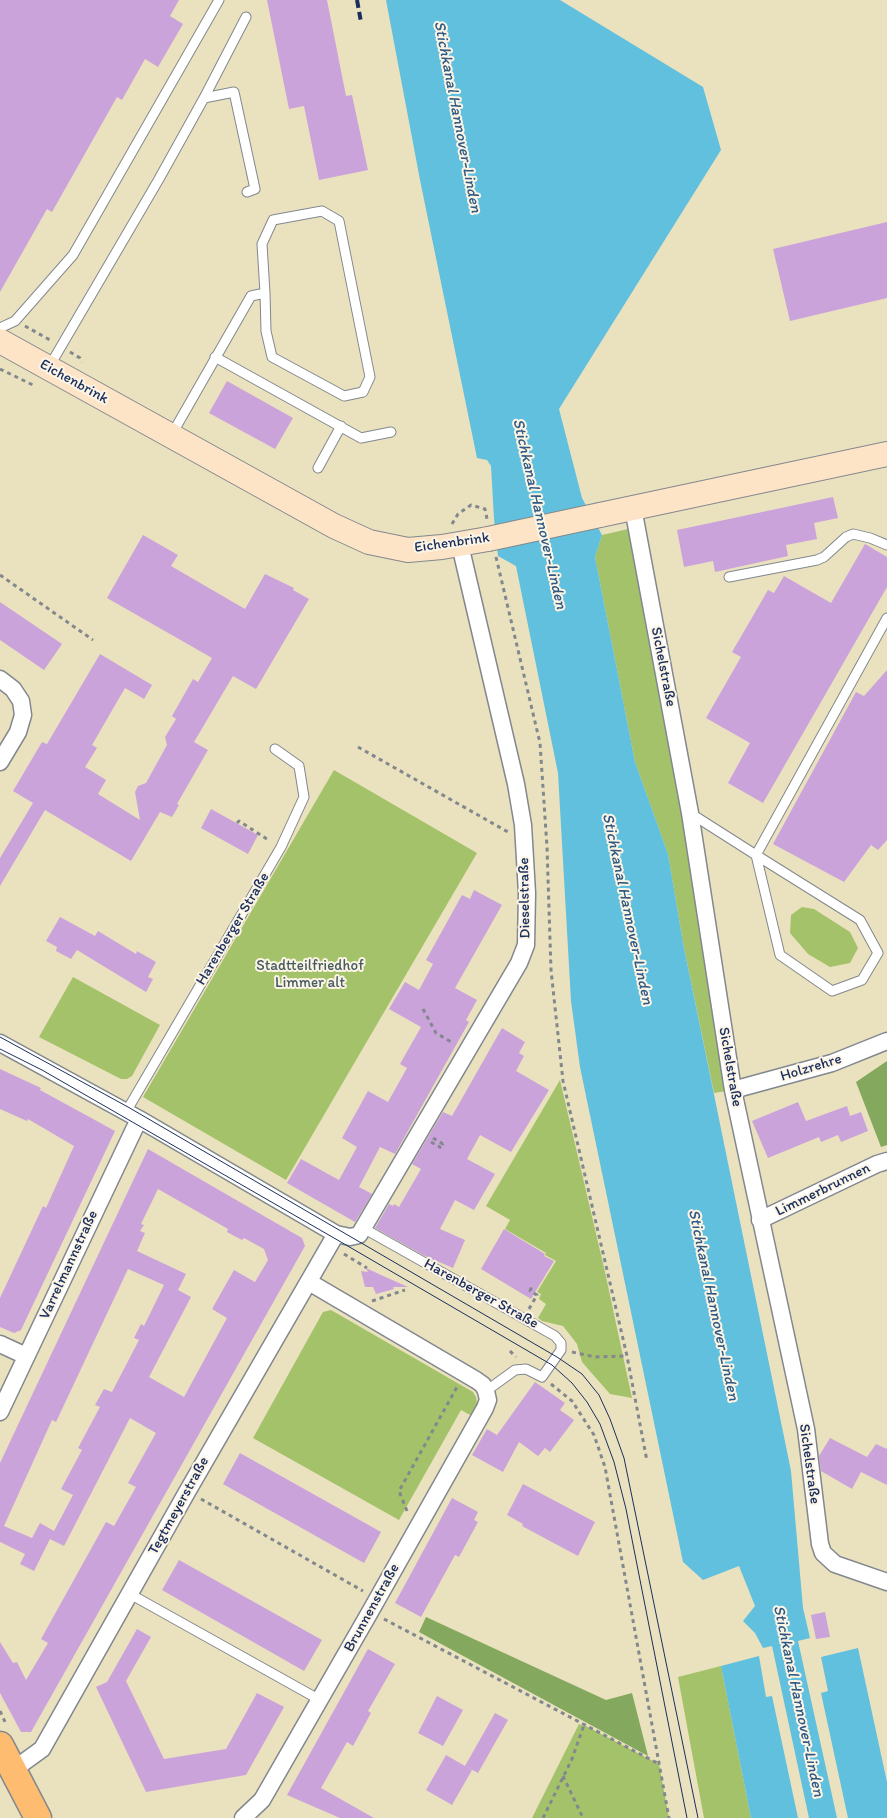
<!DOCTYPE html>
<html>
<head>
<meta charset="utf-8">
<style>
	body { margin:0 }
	canvas { display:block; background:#eae1be }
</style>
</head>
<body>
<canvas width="887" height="1818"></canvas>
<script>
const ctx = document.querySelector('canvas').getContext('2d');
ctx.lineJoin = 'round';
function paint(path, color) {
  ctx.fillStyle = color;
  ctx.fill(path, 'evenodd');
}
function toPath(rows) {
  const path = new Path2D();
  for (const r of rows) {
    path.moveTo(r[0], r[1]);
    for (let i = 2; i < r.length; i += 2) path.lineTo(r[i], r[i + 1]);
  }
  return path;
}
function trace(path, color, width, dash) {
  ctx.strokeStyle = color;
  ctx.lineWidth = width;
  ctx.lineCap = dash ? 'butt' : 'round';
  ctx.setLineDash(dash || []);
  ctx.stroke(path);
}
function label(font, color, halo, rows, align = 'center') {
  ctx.font = font + ' Itim,sans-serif';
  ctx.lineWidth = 4;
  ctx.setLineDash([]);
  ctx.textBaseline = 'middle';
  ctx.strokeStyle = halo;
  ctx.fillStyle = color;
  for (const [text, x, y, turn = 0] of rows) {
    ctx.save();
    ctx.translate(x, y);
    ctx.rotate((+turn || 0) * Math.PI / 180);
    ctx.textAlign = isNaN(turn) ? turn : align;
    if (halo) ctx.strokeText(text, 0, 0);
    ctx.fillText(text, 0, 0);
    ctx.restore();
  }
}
paint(toPath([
	[637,527,733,1090,714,1093,683,943,668,854,635,762,595,557,602,535],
	[334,770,477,853,286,1180,143,1097],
	[802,907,814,909,850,932,858,948,850,963,830,967,808,954,790,933,791,915],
	[73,977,160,1025,132,1076,127,1079,121,1079,39,1037],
	[560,1080,605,1272,632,1398,610,1394,582,1362,577,1344,563,1326,542,1321,538,1318,546,1304,539,1299,541,1294,537,1292,556,1261,545,1255,546,1253,505,1229,510,1220,486,1206],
	[331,1310,473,1392,476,1397,477,1403,472,1416,461,1410,399,1520,253,1438,323,1312],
	[721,1666,751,1818,704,1818,678,1677],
	[579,1724,583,1726,584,1725,659,1764,669,1818,532,1818]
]), '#a4c26a');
paint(toPath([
	[887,1061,887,1145,881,1147,856,1082],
	[426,1617,606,1700,632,1693,648,1756,419,1632]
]), '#83a85e');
paint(toPath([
	[386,0,560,0,703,87,721,150,559,409,582,498,602,535,595,557,635,762,668,854,683,943,791,1471,803,1608,810,1638,798,1641,837,1818,809,1818,772,1646,763,1648,755,1633,743,1621,755,1606,739,1566,703,1580,683,1562,580,1067,571,1001,558,773,516,566,498,556,494,519,491,466,487,460,477,458,420,180],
	[858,1648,887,1782,887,1818,848,1818,821,1693,828,1691,821,1657],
	[759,1656,766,1697,772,1696,798,1818,751,1818,721,1666]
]), '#60c0de');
paint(toPath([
	[0,0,179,0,170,16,183,24,158,67,145,59,122,100,117,97,52,212,47,209,0,292],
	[267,0,327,0,346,96,352,95,368,170,319,180,304,106,289,109],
	[887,222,887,298,790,321,773,249],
	[227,381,293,418,275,449,209,413],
	[833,497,838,518,814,523,817,539,786,545,788,556,715,572,713,561,684,567,677,530],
	[143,535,178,555,171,566,245,609,265,574,294,588,293,590,309,599,256,689,233,676,194,742,208,750,177,804,179,805,172,817,160,812,131,861,45,810,0,886,0,858,33,803,13,791,42,742,47,744,100,654,152,685,144,699,125,688,92,745,97,748,85,767,106,780,98,794,140,820,135,792,138,786,146,783,167,745,165,737,176,719,172,716,193,679,198,682,212,658,107,598],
	[865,544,887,557,887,587,763,803,728,783,750,743,706,718,741,657,732,652,768,590,774,593,784,576,831,603],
	[0,602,62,644,44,670,0,640],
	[887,670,887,840,878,850,871,845,844,882,773,844,856,692,864,696],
	[211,809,258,835,248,854,201,828],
	[474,890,502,905,455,988,477,1000,466,1020,469,1022,395,1154,380,1147,359,1187,372,1194,355,1222,287,1183,301,1159,339,1180,357,1147,342,1138,368,1091,388,1102,407,1068,400,1064,421,1027,389,1009,405,982,419,990,433,964,426,960,462,895,470,899],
	[60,917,95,936,98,931,136,954,137,951,156,962,148,977,153,979,146,992,77,950,71,959,56,951,57,947,46,941],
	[502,1028,525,1042,519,1053,524,1056,516,1071,549,1090,511,1152,480,1135,467,1159,495,1174,474,1210,455,1200,440,1229,465,1240,453,1268,423,1255,375,1228,389,1204,393,1206,394,1204,399,1207,421,1169,412,1164,443,1112,452,1116],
	[0,1069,41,1088,40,1090,115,1131,21,1330,14,1333,0,1327,0,1298,43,1206,46,1208,74,1146,28,1119,27,1121,0,1109],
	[798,1102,806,1121,847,1106,850,1116,861,1112,868,1131,841,1142,838,1135,821,1142,819,1137,768,1158,752,1121],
	[148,1149,302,1238,305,1246,31,1732,21,1732,0,1693,0,1642,13,1663,17,1662,26,1680,48,1643,41,1639,106,1522,114,1526,136,1487,128,1483,156,1433,130,1418,64,1546,50,1539,34,1571,20,1564,25,1554,0,1542,0,1463],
	[158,1189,228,1229,227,1232,242,1240,244,1238,264,1249,268,1260,255,1282,234,1270,212,1309,227,1318,184,1397,149,1377,191,1297,178,1290,186,1274,137,1251,145,1233,140,1231,144,1225,141,1224],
	[128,1269,164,1285,144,1326,141,1324,134,1338,139,1340,112,1392,104,1389,95,1405,100,1407,78,1448,82,1450,61,1489,73,1495,54,1531,40,1523,32,1538,4,1526,52,1420,56,1422],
	[504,1229,545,1254,544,1256,554,1261,531,1299,481,1269],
	[366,1268,381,1275,408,1287,393,1287,394,1289,376,1294,373,1287,365,1287,361,1271,368,1272],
	[535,1382,565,1403,560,1410,574,1420,550,1452,545,1448,538,1456,519,1442,503,1472,472,1455,487,1429,497,1435],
	[830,1438,867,1457,876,1444,887,1449,887,1485,861,1472,852,1489,821,1471,819,1456],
	[240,1453,381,1532,364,1563,223,1484],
	[523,1484,595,1522,578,1556,522,1526,523,1524,507,1515],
	[452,1498,478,1512,474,1520,478,1522,459,1557,455,1555,421,1617,395,1603],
	[179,1560,322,1640,304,1671,162,1590],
	[825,1612,830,1637,816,1639,811,1615],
	[137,1629,151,1637,126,1681,164,1759,226,1749,257,1693,284,1707,246,1775,146,1792,96,1687,107,1682],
	[368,1649,395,1664,368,1711,371,1713,353,1746,347,1742,321,1788,374,1818,340,1818,287,1795],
	[437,1696,463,1710,443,1746,418,1733],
	[495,1713,508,1720,478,1773,465,1766],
	[446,1755,472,1770,452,1805,426,1790]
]), '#cba3db');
const service = toPath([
	[204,98,234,92,255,189,247,192],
	[0,328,15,321,73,255,219,0],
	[215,357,361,438,391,432],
	[49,367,159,179,204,98,246,17],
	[172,434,251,296,265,293,262,244,273,220,322,211,339,221,370,377,363,392,344,396,272,357,266,331,265,293],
	[318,468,341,426],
	[729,577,817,560,824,557,846,537,853,534,870,538,887,545],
	[690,813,756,855,860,920,878,953,862,980,832,991,780,955,756,855,887,618],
	[126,1112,281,847,304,797,299,766,275,749],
	[363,1228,555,1336,561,1343,561,1350,542,1377,526,1369,515,1370,486,1391],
	[130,1594,320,1700]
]);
const minor = toPath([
	[633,508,690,813,733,1090,806,1429,820,1544,823,1553,835,1564,887,1582],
	[0,679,13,689,21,701,23,715,18,732,0,762],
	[0,1043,139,1119,336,1234,350,1237,359,1235,519,963,526,945,527,893,523,825,516,784,460,545],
	[733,1090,832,1063,887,1041],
	[760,1220,877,1164,887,1161],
	[0,1344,26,1356],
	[0,1412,139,1119],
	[13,1770,42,1749,187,1492,336,1234],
	[243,1818,262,1800,370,1612,485,1408,488,1400,486,1391,483,1385,476,1380,309,1282]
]);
const secondary = toPath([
	[0,341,334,526,369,542,408,550,442,547,488,539],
	[600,515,887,454]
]);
const primary = toPath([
	[0,1745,38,1818]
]);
trace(service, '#82888e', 11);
trace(minor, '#82888e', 19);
trace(secondary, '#82888e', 26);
trace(primary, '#82888e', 29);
trace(toPath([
	[25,326,50,340],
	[70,352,80,358,82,362],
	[0,369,35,386],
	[452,524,458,514,471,505,485,509,487,519],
	[496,557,540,743,547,847,551,970,563,1081,627,1356,647,1461],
	[0,575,93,640],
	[358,747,508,832],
	[237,823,239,821,270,841],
	[423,1009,436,1033,453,1043],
	[433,1138,443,1144,445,1141],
	[431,1142,440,1147,439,1151],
	[344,1254,367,1268],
	[372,1301,405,1290],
	[529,1309,537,1295,530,1291,532,1286],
	[510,1351,516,1357],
	[572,1352,595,1357,627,1356],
	[551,1384,572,1401,594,1435,605,1467,669,1818],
	[201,1499,363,1591],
	[407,1511,399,1491,457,1387],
	[384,1619,659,1764],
	[0,1711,6,1724],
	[563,1776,583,1818],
	[543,1818,572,1759,584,1725]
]), '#82888e', 3, [4, 4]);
trace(service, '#fff', 9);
trace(minor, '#fff', 16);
trace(secondary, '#fee4c6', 24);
trace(primary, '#fdbc70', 26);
trace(toPath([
	[0,1037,128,1107,557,1357,582,1374,599,1395,610,1419,624,1458,698,1818],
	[0,1049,42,1070,334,1238,552,1365,572,1383,587,1402,600,1424,614,1462,626,1509,687,1818]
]), '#1b2f5e', 1);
trace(toPath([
	[357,0,361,22]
]), '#1b2f5e', 4, [8, 4]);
const secondaryBridge = toPath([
	[488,539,600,515]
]);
trace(secondaryBridge, '#82888e', 26, []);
trace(secondaryBridge, '#fee4c6', 24);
label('15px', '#1b2f5e', '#fcf5e5', [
	["Eichenbrink",74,382,29],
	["Eichenbrink",452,543,-8],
	["Sichelstraße",663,667,79],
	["Dieselstraße",525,898,-91],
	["Harenberger Straße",233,929,-59],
	["Sichelstraße",730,1067,80],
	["Holzrehre",811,1068,-17],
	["Limmerbrunnen",823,1190,-26],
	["Varrelmannstraße",69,1265,-65],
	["Harenberger Straße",481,1294,29],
	["Sichelstraße",809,1464,82],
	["Tegtmeyerstraße",179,1506,-61],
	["Brunnenstraße",372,1608,-61]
]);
label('15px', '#445b62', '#fcf5e5', [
	["Stadtteilfriedhof",310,966],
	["Limmer alt",310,983]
]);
label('italic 16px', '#305a84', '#fcf5e5', [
	["Stichkanal Hannover-Linden",457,117,79],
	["Stichkanal Hannover-Linden",539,514,77],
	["Stichkanal Hannover-Linden",627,909,78],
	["Stichkanal Hannover-Linden",713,1305,78],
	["Stichkanal Hannover-Linden",798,1701,78]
]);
</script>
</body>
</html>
